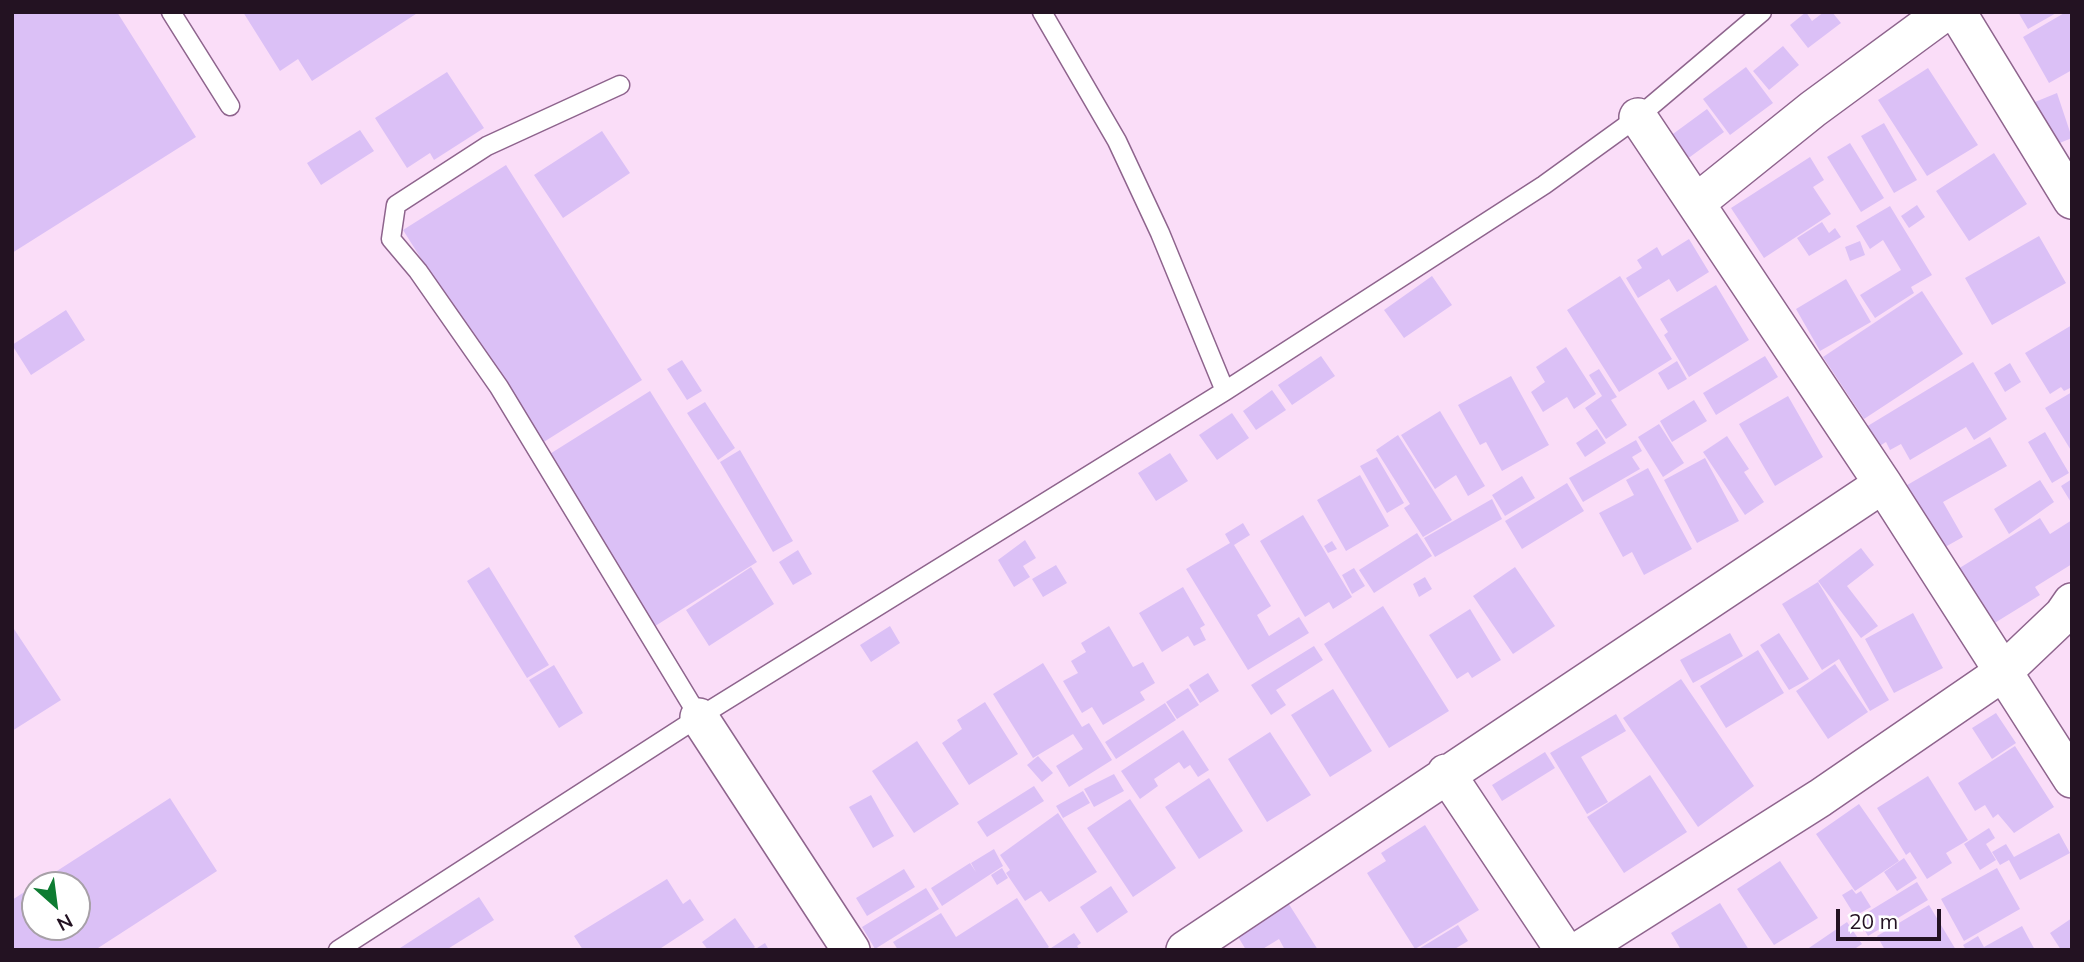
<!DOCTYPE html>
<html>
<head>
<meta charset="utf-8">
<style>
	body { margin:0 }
	#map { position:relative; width:2084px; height:962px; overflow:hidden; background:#faddf8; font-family:Mulish,sans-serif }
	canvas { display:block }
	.frame { position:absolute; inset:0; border:14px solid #231222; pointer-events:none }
	.north { position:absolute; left:21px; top:871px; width:70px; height:70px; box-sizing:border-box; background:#fff; border:2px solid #a7a0a7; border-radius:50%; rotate:152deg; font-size:19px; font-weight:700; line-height:28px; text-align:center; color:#231222 }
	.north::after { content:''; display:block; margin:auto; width:24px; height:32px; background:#0e7c32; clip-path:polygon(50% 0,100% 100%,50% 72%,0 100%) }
	.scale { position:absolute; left:1836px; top:909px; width:105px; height:32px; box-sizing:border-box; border:4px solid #231222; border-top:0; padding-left:9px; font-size:21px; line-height:24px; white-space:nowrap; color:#231222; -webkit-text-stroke:5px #fff; paint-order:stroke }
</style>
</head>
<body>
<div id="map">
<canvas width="2084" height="962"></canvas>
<div class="frame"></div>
<div class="north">N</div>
<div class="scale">20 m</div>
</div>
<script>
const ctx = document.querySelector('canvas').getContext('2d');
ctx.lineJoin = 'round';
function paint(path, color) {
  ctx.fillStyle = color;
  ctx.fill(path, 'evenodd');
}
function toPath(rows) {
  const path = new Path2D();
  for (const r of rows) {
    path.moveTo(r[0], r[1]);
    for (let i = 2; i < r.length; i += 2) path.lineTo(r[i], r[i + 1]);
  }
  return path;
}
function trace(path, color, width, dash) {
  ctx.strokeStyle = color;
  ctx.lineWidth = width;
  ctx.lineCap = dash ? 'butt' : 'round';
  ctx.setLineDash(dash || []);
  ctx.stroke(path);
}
paint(toPath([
	[12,12,117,12,196,137,12,253],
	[243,12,419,12,312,81,298,59,280,71],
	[1806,12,1812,21,1824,12,1832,12,1841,23,1808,48,1790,25],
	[2018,12,2058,12,2028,29],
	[2066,12,2072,12,2072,70,2049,83,2023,37],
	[1783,46,1799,65,1769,90,1753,71],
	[1746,67,1773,103,1730,135,1703,99],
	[1928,68,1978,145,1927,176,1878,100],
	[447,72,484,128,434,160,430,153,407,168,375,118],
	[2057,93,2072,138,2052,146,2035,102],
	[1707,109,1724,132,1679,165,1662,142],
	[1884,123,1917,180,1894,193,1861,136],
	[360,130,374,151,321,185,307,163],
	[602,131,630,173,563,218,534,175],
	[1850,143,1884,198,1861,212,1827,157],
	[1994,153,2027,204,1969,241,1936,191],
	[1810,157,1824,180,1813,187,1831,214,1764,258,1731,208],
	[506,165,642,380,539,445,403,230],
	[1917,205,1925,217,1909,228,1901,216],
	[1890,206,1932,275,1911,287,1914,293,1875,318,1860,295,1901,270,1883,240,1870,249,1856,226],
	[1822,222,1829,233,1835,228,1841,237,1809,256,1797,238],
	[2039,236,2066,283,1992,325,1965,278],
	[1689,239,1709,272,1677,292,1669,279,1638,298,1626,278,1642,268,1637,260,1657,247,1662,256],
	[1860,241,1865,255,1850,261,1845,247],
	[1432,276,1452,305,1404,338,1384,310],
	[1620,276,1672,359,1619,392,1567,310],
	[1846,279,1871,322,1820,351,1796,309],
	[1716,285,1749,340,1689,377,1664,335,1668,332,1660,319],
	[1922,291,1963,354,1864,419,1823,357],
	[66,310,85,340,31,375,12,345],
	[2072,325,2072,387,2064,391,2061,387,2050,394,2025,353],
	[1566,347,1596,394,1574,409,1567,397,1543,412,1531,392,1545,382,1536,367],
	[1321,356,1335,376,1292,405,1278,385],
	[1765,356,1778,377,1716,415,1703,393],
	[682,360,702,391,687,400,667,369],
	[1677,361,1687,379,1668,390,1658,373],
	[1973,362,2007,419,1974,440,1966,427,1910,460,1901,444,1890,450,1886,442,1878,447,1866,427],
	[2010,363,2021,382,2005,392,1994,373],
	[1599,369,1617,397,1611,400,1627,425,1606,439,1585,408,1602,396,1589,375],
	[1511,376,1549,445,1502,471,1486,442,1480,445,1458,405],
	[1272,390,1286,410,1256,430,1243,411],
	[650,391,757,562,652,628,545,457],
	[2072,392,2072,452,2045,408],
	[1788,396,1823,457,1775,486,1739,424],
	[1694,400,1707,421,1672,442,1660,421],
	[705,402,735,448,718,460,687,413],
	[1440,411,1485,486,1468,496,1456,475,1435,489,1401,435],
	[1232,413,1249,438,1217,460,1199,435],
	[1659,424,1684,463,1663,477,1638,437],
	[1597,429,1606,443,1585,457,1576,443],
	[2045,432,2069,473,2052,483,2028,442],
	[1398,435,1452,520,1423,537,1404,508,1410,504,1376,450],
	[1727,436,1749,469,1744,472,1764,502,1745,515,1703,452],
	[1990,437,2007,466,1943,502,1963,537,1938,551,1902,488],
	[1636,440,1642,451,1632,457,1640,469,1583,502,1569,478],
	[740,450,793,541,773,552,720,462],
	[1170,453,1188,481,1156,501,1138,473],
	[1377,457,1404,503,1387,513,1360,466],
	[1705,458,1739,521,1697,543,1664,480],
	[1648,468,1692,549,1644,575,1632,552,1623,557,1599,513,1634,495,1626,480],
	[1360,475,1389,526,1346,551,1317,500],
	[1522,476,1535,498,1505,516,1492,495],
	[2072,479,2072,504,2061,486],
	[2040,480,2054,502,2009,534,1994,509],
	[1567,483,1584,511,1522,549,1505,521],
	[1492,499,1502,519,1435,557,1424,538],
	[1303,515,1352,597,1333,609,1329,602,1305,617,1260,541],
	[2040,518,2050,534,2072,520,2072,564,2035,587,2040,595,1993,624,1958,569],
	[1243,523,1250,535,1234,545,1271,606,1257,615,1269,636,1299,617,1309,633,1248,670,1186,569,1230,543,1225,534],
	[1417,533,1432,556,1374,593,1359,570],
	[1025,540,1036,558,1023,566,1030,577,1014,587,998,560],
	[1332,541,1337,549,1328,553,1324,546],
	[1861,548,1874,565,1847,586,1878,626,1861,638,1818,581],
	[798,550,812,574,793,585,779,562],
	[1056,565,1067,583,1043,597,1032,579],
	[489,567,549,665,527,678,467,581],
	[751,567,774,604,709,646,686,610],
	[1515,567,1555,626,1513,654,1473,596],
	[1354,568,1365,586,1352,594,1342,575],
	[1425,577,1432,589,1419,597,1413,584],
	[1818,582,1889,700,1870,711,1839,659,1822,670,1782,604],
	[1183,587,1205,625,1200,628,1206,640,1194,646,1188,636,1162,652,1139,613],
	[1383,606,1449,711,1389,748,1324,644],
	[1470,609,1501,660,1472,678,1468,672,1457,679,1429,635],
	[1913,613,1943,668,1894,693,1865,639],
	[12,626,61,700,12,731],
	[890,626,900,643,871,662,860,645],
	[1109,626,1133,667,1143,662,1155,683,1140,692,1145,700,1103,725,1092,707,1082,713,1063,681,1078,673,1071,661,1086,652,1081,643],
	[1730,633,1743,656,1693,683,1680,660],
	[1779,633,1809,679,1789,690,1760,645],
	[1314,646,1323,660,1276,690,1286,705,1271,715,1251,685],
	[1758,650,1784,693,1726,728,1700,686],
	[1043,663,1082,727,1089,723,1112,760,1069,787,1056,766,1083,749,1073,734,1033,758,993,694],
	[1835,664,1868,712,1828,739,1796,691],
	[554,665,583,713,559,728,529,680],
	[1208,673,1219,691,1200,703,1189,685],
	[1681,679,1754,786,1698,827,1623,718],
	[1188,688,1199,705,1177,719,1166,702],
	[1333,689,1372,751,1330,777,1291,715],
	[985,702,1018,754,969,785,942,743,962,729,957,720],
	[1165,703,1176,720,1116,759,1105,742],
	[1996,713,2016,743,1992,759,1972,728],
	[1616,714,1626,731,1581,757,1608,802,1587,814,1550,753],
	[1183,730,1209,770,1198,777,1190,765,1184,769,1179,762,1154,779,1158,786,1140,799,1121,771],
	[1270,732,1311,795,1267,822,1228,759],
	[917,741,959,804,914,833,872,771],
	[2015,746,2054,807,2014,833,1998,814,1993,818,1985,805,1975,811,1958,783],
	[1545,752,1555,768,1502,801,1492,785],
	[1038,756,1053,773,1042,782,1027,765],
	[1114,774,1124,791,1094,807,1084,789],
	[1650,775,1687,832,1624,873,1587,817],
	[1928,776,1968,840,1946,853,1952,863,1927,879,1910,852,1906,855,1877,808],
	[1209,778,1243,831,1199,859,1165,807],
	[1034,786,1044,801,987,837,977,822],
	[1083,791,1090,803,1063,818,1056,806],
	[871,795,894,836,873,848,849,807],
	[170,798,217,871,95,950,12,950,12,900],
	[35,885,77,885,77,927,35,927],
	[1130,799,1176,868,1133,897,1087,828],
	[1859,804,1899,861,1855,891,1816,834],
	[1058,813,1097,872,1049,902,1041,891,1025,901,1006,873,1010,870,1000,855],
	[1425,825,1479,910,1415,949,1367,873,1386,861,1381,853],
	[1989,828,1995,838,1986,844,1996,860,1980,870,1964,844],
	[2059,833,2070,853,2020,880,2009,860,2000,865,1992,852,2006,844,2014,857],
	[994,849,1003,866,942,906,931,888,970,863,976,872,971,863],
	[1904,858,1917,878,1897,891,1884,872],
	[1780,861,1818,918,1774,945,1737,889],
	[1002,868,1008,878,997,885,991,875],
	[1997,868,2020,909,1964,941,1941,899],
	[904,869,915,887,867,916,856,898],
	[667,879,683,904,690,899,704,920,658,950,583,950,574,936],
	[1917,882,1928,900,1868,936,1858,918],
	[1111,886,1128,912,1097,933,1080,907],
	[926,888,939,909,875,949,862,927],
	[1852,889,1856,894,1861,891,1871,907,1855,916,1842,895],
	[479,897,494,920,446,950,397,950],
	[1017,898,1049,947,1045,950,898,950,893,942,941,913,956,937],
	[1285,898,1318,950,1285,950,1279,939,1261,950,1246,950,1234,930],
	[1720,903,1749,950,1681,950,1671,933],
	[1929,905,1956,950,1885,950,1877,936],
	[735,918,755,947,751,950,708,950,702,942],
	[2072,918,2072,950,2061,950,2050,933],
	[1847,922,1862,944,1853,950,1806,950],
	[1458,925,1468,941,1453,950,1417,950],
	[2022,926,2035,950,1966,950,1963,945,1978,936,1984,947],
	[1074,933,1081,943,1077,946,1080,950,1048,950],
	[765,943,769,950,754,950]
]), '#dbc0f6');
const lane = toPath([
	[171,12,230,106],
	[1042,12,1117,141,1160,233,1225,391],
	[620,85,487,146,396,205,391,239,418,271,499,387,699,717],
	[338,950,699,717,1225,391,1544,185,1638,117,1762,12]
]);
const street = toPath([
	[1957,12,2072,200],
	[1638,117,1883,484,2072,779],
	[1696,203,1813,109,1945,12],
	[699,717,851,950],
	[1446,773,1564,950],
	[1185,950,1883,484],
	[1580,950,1820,798,2002,673,2063,615,2072,602]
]);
trace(lane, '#8e648d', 21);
trace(street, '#8e648d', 40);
trace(lane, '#fff', 18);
trace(street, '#fff', 37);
</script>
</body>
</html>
